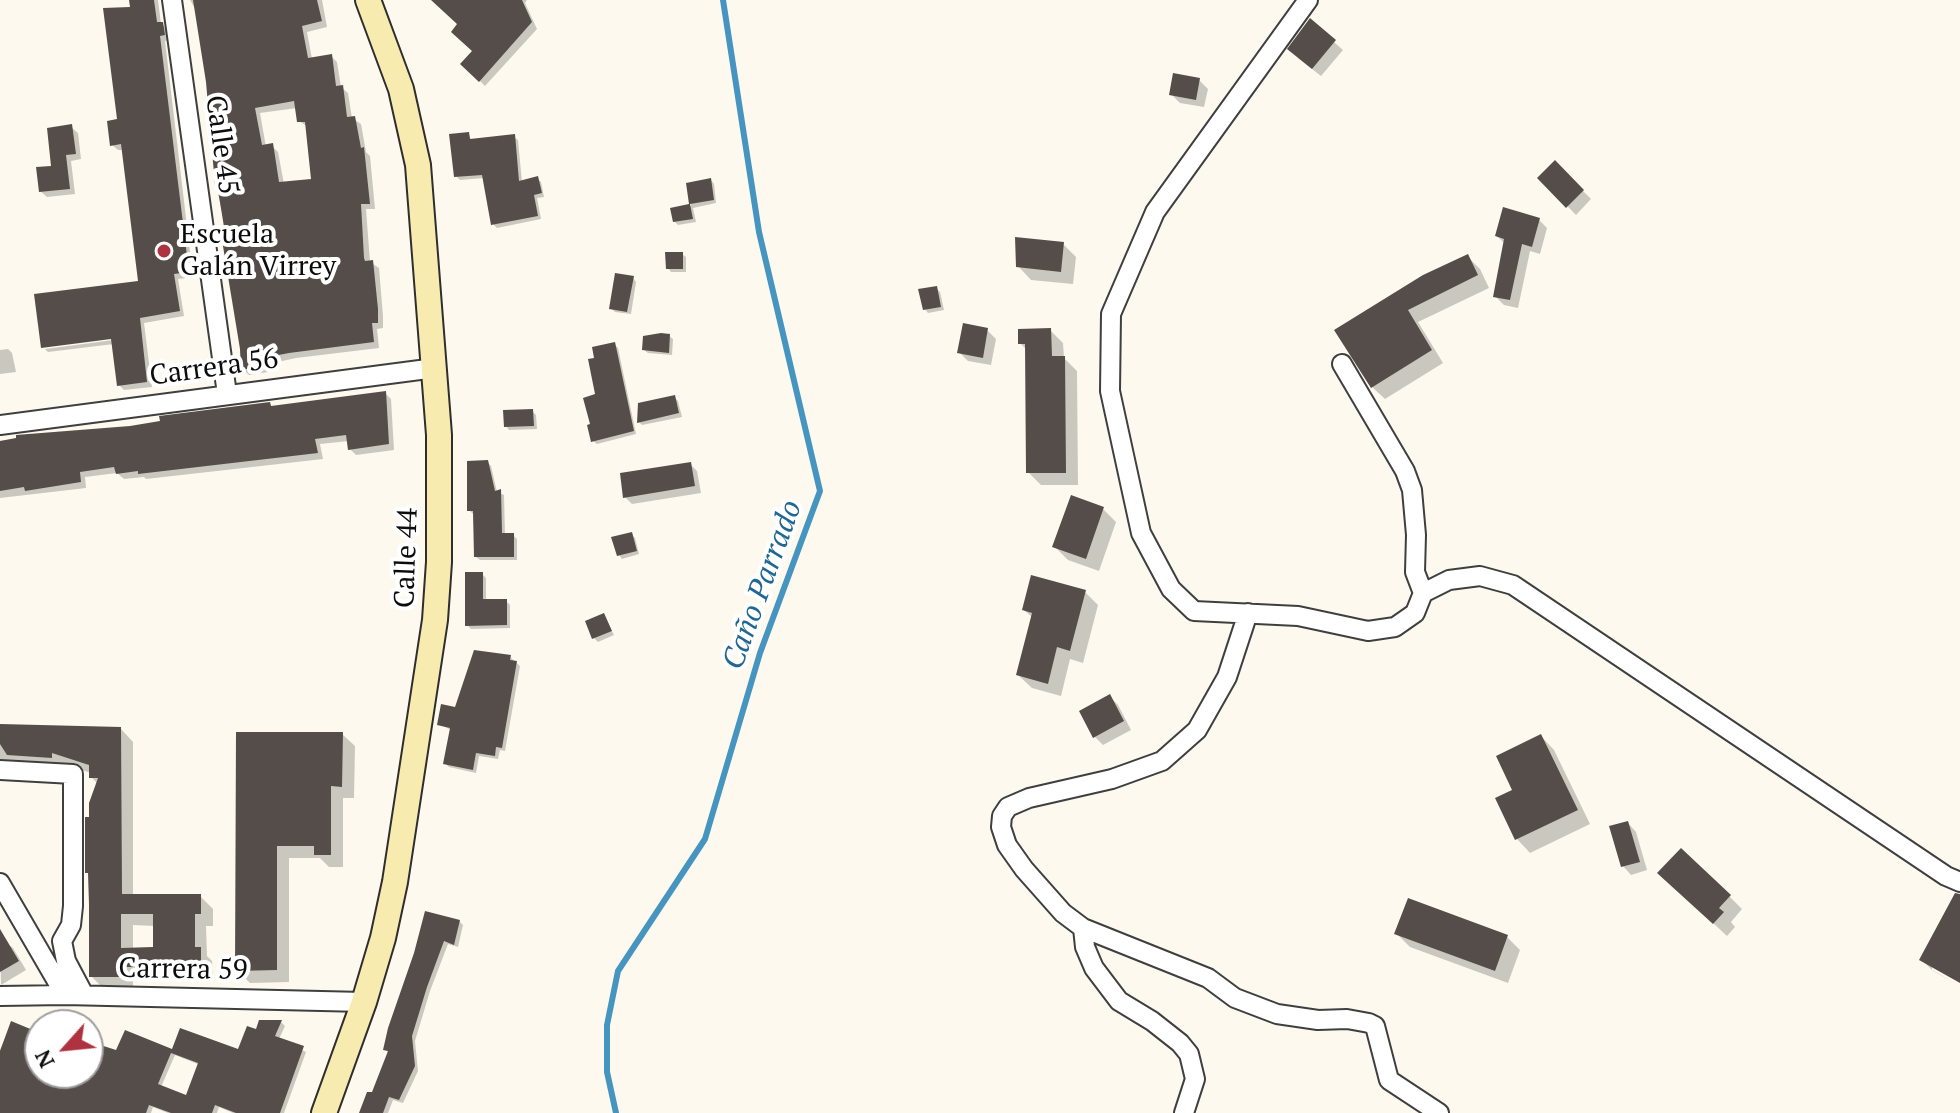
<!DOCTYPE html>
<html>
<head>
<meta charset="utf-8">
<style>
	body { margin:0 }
	#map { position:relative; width:1960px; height:1113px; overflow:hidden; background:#fdf9ee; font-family:"PT Serif",serif }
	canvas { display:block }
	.north { position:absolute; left:24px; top:1009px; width:80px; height:80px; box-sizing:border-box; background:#fff; border:2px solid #9e9e9e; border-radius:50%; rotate:243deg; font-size:22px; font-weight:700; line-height:32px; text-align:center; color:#0c0c0c }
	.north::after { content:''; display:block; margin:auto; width:28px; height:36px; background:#ae323f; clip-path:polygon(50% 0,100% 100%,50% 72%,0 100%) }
</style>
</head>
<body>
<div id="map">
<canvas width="1960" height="1113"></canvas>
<div class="north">N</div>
</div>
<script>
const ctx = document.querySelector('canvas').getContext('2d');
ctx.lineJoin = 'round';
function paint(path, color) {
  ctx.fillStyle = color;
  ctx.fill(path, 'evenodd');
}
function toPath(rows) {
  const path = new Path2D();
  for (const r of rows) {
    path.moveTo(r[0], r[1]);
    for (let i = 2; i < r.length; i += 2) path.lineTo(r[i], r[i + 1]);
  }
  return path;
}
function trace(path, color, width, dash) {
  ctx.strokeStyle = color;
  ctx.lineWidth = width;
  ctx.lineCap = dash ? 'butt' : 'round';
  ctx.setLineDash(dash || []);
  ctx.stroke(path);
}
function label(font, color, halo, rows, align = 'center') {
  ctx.font = font + ' "PT Serif",serif';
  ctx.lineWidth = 8;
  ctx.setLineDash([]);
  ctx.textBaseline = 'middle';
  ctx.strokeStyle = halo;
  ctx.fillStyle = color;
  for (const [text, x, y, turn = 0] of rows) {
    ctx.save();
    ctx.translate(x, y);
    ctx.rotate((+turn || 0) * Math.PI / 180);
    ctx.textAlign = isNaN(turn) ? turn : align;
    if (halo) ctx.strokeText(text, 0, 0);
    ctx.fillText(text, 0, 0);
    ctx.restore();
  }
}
paint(toPath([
	[131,0,158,0,161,24,168,29,169,40,165,41,193,277,178,279,184,316,144,323,152,387,124,390,119,385,114,344,48,352,45,349,121,339,120,335,45,345,45,349,37,295,140,282,123,150,118,150,112,145,109,122,120,121,106,10,132,9],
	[190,0,322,0,327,27,307,32,312,59,331,56,337,62,341,87,348,93,352,118,361,124,366,152,370,156,375,209,366,209,370,262,379,268,383,316,383,328,377,329,379,348,296,358,273,363,274,371,249,375,243,369,227,235,216,184,208,82,197,12],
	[297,108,299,121,308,127,313,181,284,184,278,152,272,146,266,147,260,113],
	[448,0,527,0,525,3,537,29,485,86,463,64,474,51],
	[1310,21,1343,50,1321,76,1298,58],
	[1199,80,1208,89,1204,107,1180,103,1171,94],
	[71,127,78,133,81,159,71,161,75,194,47,197,40,191],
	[468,134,472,141,514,137,518,140,522,182,538,179,541,182,544,197,537,198,541,219,497,228,493,224,484,178,460,180,456,176],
	[1555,163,1591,199,1576,215,1540,178],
	[711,180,714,184,716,203,693,208,696,222,678,225,674,221,672,209,691,206,688,184],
	[1539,220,1547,228,1540,254,1530,251,1518,308,1504,305,1495,296,1505,244,1497,236],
	[1063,244,1076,257,1073,284,1031,280,1018,266],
	[682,254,686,257,686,272,671,272,668,268],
	[1467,256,1480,269,1489,288,1418,322,1443,363,1385,399,1372,387,1337,331],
	[633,278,636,282,631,314,615,312,611,308],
	[936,288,940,292,944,310,928,313,925,309],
	[987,330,996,339,991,365,968,361,959,352],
	[1050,330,1063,343,1064,358,1077,371,1078,485,1041,485,1028,472,1028,351,1020,343],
	[669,336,673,339,672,355,648,353,644,350],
	[614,344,618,348,636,434,597,444,593,441],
	[8,349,12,353,16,372,0,374,0,350],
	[385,393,391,399,394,450,356,455,350,449,349,441,320,444,323,459,146,479,144,477,124,479,117,473,85,477,86,488,0,498,0,441,131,428,270,404,273,408],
	[674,397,678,401,682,417,642,425,639,422],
	[532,411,536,415,537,429,509,430,506,426],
	[487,462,491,466,497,492,504,495,505,535,513,535,517,539,517,560,480,560,476,557,473,514,469,510],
	[690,464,697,471,701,493,632,504,625,497],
	[1103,509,1116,522,1099,571,1068,560,1055,547],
	[631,534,635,538,639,554,622,559,619,555],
	[482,574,486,578,486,601,506,601,510,605,510,628,471,629,467,625],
	[1085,592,1098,605,1083,663,1070,659,1061,696,1032,688,1018,675,1033,618,1024,610],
	[604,616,614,635,598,642,594,638],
	[510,657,520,666,505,751,500,750,498,759,479,756,476,773,449,767,446,764,451,730,439,724],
	[1110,697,1118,705,1131,730,1103,745,1095,737],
	[0,727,121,729,133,742,133,896,200,896,213,909,213,926,206,926,207,956,212,961,213,979,133,979,133,988,103,988,91,976,91,819,98,784,91,777,91,773,64,764,64,769,0,768],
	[133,925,155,926,156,949,133,949],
	[238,734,342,734,355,746,354,798,343,798,343,867,329,867,320,858,289,858,289,982,250,983,237,970],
	[1541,736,1554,750,1590,824,1530,853,1517,839,1497,799,1515,791],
	[1628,823,1636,832,1647,870,1631,875,1623,866],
	[1673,886,1729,896,1742,909,1731,922,1735,927,1727,936],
	[1960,903,1960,981,1932,965,1932,970,1960,986,1933,971,1921,959],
	[459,921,463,925,458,947,448,944,430,991,415,1041,418,1071,403,1103,393,1100,388,1113,362,1113,373,1095,389,1053,385,1049,416,954],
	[1397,934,1507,937,1520,950,1508,983,1410,947],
	[0,938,13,948,26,970,1,985],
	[261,1022,281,1022,285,1026,279,1039,306,1052,284,1113,233,1113,219,1107,217,1113,168,1113,153,1107,151,1113,0,1113,0,1050,12,1023,40,1035,40,1073,88,1073,88,1042,117,1053,239,1051,257,1031],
	[175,1055,200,1065,187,1098,161,1087]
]), '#0003');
trace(toPath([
	[616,1113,607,1072,607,1025,618,971,705,839,760,653,820,491,759,232,723,0]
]), '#4595c0', 6);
paint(toPath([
	[129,0,154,0,157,22,163,22,165,35,160,36,189,272,174,274,180,311,140,318,147,382,117,386,111,339,41,348,34,294,138,281,121,144,110,146,107,121,117,119,103,8,130,7],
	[193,0,317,0,322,21,302,26,308,58,332,54,336,86,343,85,347,117,355,116,361,148,364,147,370,204,361,204,364,258,365,261,373,260,378,309,378,323,372,323,374,342,289,353,268,357,269,365,241,370,240,349,221,234,225,233,217,184,215,185,206,82],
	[294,101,297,122,305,122,311,179,279,182,273,143,262,145,255,108],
	[431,0,522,0,532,22,479,82,460,64,472,51,451,32,457,24],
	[1310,18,1336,40,1312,69,1287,49],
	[1173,73,1200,78,1196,100,1169,95],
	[72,124,76,154,66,155,70,189,39,192,36,167,51,166,47,128],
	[469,132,470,139,515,134,519,181,538,176,542,193,534,195,538,216,491,225,482,175,454,177,449,134],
	[1555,160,1584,190,1566,208,1537,178],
	[711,178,714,200,690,204,693,219,673,222,670,208,689,204,686,183],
	[1503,207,1540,218,1532,247,1522,244,1510,300,1493,297,1504,239,1495,236],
	[1015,237,1064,242,1061,272,1016,267],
	[665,252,683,252,683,269,666,269],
	[1468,254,1478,275,1408,310,1432,350,1371,388,1334,330,1423,275],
	[615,273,634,276,627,312,609,309],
	[937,286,941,307,923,310,918,289],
	[963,323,988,328,983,358,957,353],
	[1051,328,1052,356,1065,356,1066,473,1026,473,1025,344,1018,344,1018,329],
	[661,333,670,334,669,353,642,350,643,336],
	[615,342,634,431,591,442,587,425,590,424,583,398,595,394,588,359,594,358,592,347],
	[386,391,389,444,348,450,346,435,315,439,318,453,138,474,138,471,116,474,114,467,80,472,81,482,25,491,24,487,0,491,0,441,16,438,16,435,130,426,160,421,159,416,270,402,271,406],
	[675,395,679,413,637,423,638,403],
	[533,409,534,426,504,427,503,410],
	[488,460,495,491,501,489,502,533,514,533,514,557,474,557,473,511,467,511,467,461],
	[691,462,695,486,623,498,620,473],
	[1071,495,1104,507,1086,559,1052,547],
	[632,532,637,551,617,556,611,537],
	[465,572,483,572,483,599,507,599,507,625,465,626],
	[1031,575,1086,590,1070,651,1057,647,1048,684,1016,675,1032,613,1022,610],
	[604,613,612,631,592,639,585,621],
	[474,650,511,655,510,660,517,661,502,748,496,747,495,756,476,753,473,770,443,764,450,728,437,725,441,704,455,707],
	[1110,694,1124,721,1093,738,1079,711],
	[0,724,121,727,122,894,201,894,201,914,195,914,195,947,201,947,201,967,121,967,121,977,89,977,89,904,88,873,85,873,85,817,89,817,89,803,98,778,89,778,89,765,52,753,52,758,7,755,0,744],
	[121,914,153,914,153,947,121,948],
	[236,732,343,732,342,787,331,786,331,855,314,855,314,846,277,846,277,970,235,971],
	[1541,734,1578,810,1515,840,1495,798,1512,790,1496,756],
	[1628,821,1640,862,1621,867,1609,826],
	[1681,848,1731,895,1719,908,1724,912,1713,924,1657,873],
	[1955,893,1960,894,1960,983,1919,960],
	[1408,898,1508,935,1495,971,1394,934],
	[425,911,460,920,454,945,444,941,427,987,412,1036,415,1066,399,1100,389,1097,383,1113,359,1113,367,1092,372,1092,388,1051,383,1050,388,1028,414,953],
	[0,929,19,961,0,972],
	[259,1020,282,1020,275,1036,304,1046,280,1113,236,1113,215,1105,212,1113,171,1113,149,1105,146,1113,0,1113,0,1051,11,1021,40,1033,40,1073,71,1084,74,1076,88,1081,88,1041,116,1050,125,1030,172,1049,180,1028,238,1049,247,1026,256,1029],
	[171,1053,198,1063,186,1095,158,1084]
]), '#544d4a');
const street = toPath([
	[172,0,227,394],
	[1308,0,1155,212,1111,314,1110,391,1141,533,1171,589,1194,611,1298,616,1368,631,1395,627,1415,613,1423,593,1449,580,1480,576,1513,585,1946,876,1960,882],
	[1342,364,1405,471,1412,490,1416,535,1415,572,1423,593],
	[0,425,435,368],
	[1248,613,1227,677,1197,730,1162,761,1112,779,1029,798,1008,807,1002,816,1001,827,1007,845,1024,869,1063,913,1083,928,1208,978,1235,998,1277,1014,1318,1020,1347,1019,1369,1023,1375,1026,1389,1080,1439,1113],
	[0,770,73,774,73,906,71,925,62,941,66,961,84,995],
	[0,883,65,995],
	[1083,928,1085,947,1094,968,1119,1001,1152,1021,1180,1043,1189,1054,1195,1079,1184,1113],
	[0,996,65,995,364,1002]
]);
const secondary = toPath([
	[324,1113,364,1002,383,938,395,882,435,620,439,562,439,435,418,165,401,89,368,0]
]);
trace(street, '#3f3f3f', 22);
trace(secondary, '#2e2e2e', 28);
trace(street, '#fff', 18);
trace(secondary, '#f7ebaf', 24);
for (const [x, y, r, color] of [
	[164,251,8,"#ae323f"]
]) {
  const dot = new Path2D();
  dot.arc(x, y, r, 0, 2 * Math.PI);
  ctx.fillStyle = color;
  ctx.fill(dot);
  trace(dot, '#fff', 3);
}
label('28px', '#0c0c0c', '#fff', [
	["Calle 45",221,145,82],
	["Carrera 56",214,368,-8],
	["Calle 44",407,558,-88],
	["Carrera 59",183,970,1]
]);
label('28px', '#0c0c0c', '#fff', [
	["Escuela",180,235],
	["Galán Virrey",180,267]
], 'left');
label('italic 30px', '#226792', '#fff', [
	["Caño Parrado",763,585,-70]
]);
</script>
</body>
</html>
